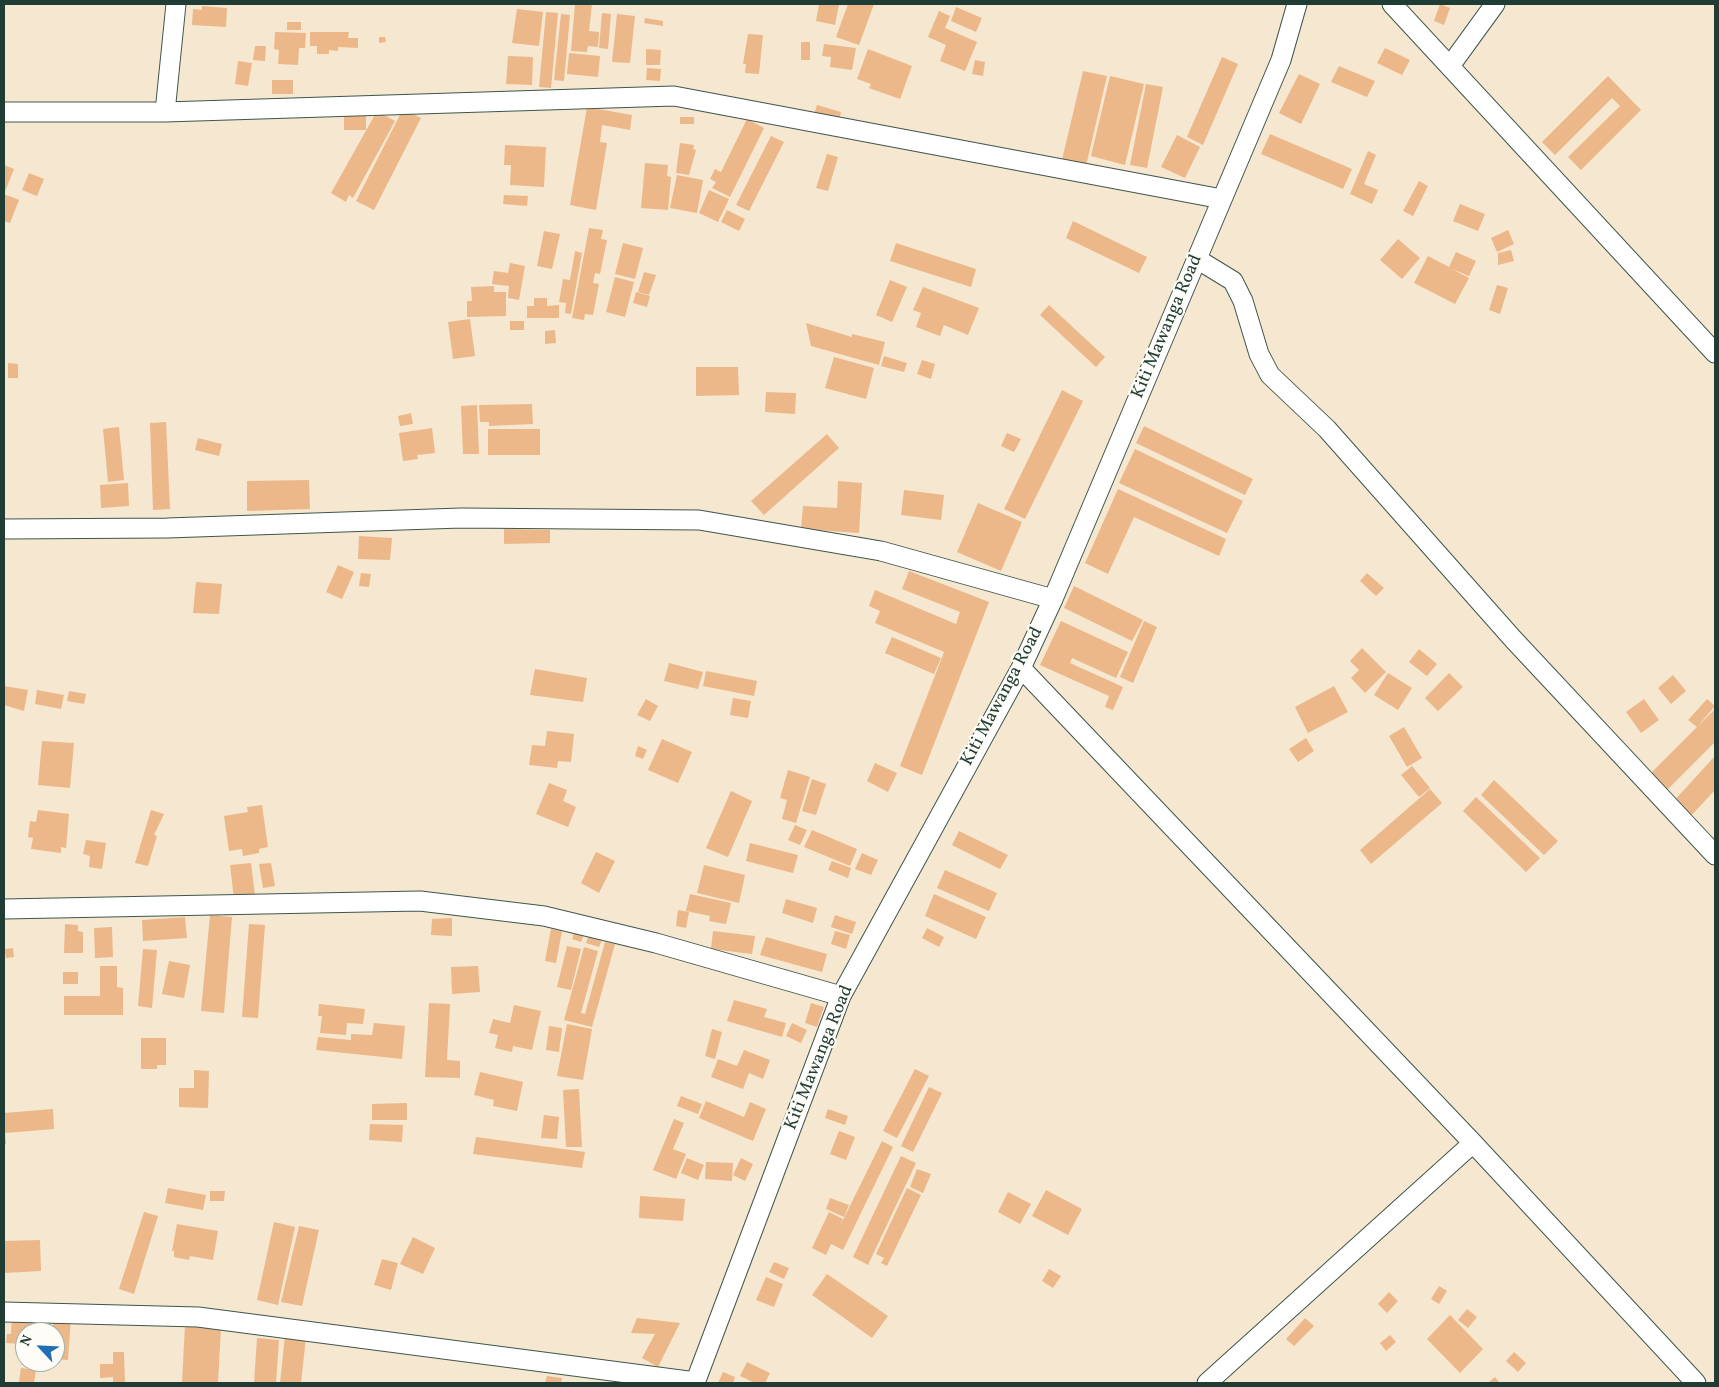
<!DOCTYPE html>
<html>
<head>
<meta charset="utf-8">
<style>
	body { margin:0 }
	#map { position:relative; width:1719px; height:1387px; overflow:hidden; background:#f5e7d0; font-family:Vollkorn,serif }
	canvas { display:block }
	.frame { position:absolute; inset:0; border:5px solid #1f3d34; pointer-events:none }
	.north { position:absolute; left:15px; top:1322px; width:50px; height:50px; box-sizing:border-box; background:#fdfcf7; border:1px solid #a4b0a9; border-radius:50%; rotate:295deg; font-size:14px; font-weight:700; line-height:20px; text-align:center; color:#1f3d34 }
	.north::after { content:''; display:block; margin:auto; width:18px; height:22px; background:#1f6fb2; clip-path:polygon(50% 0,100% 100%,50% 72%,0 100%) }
</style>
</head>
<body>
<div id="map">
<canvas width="1719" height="1387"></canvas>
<div class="frame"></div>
<div class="north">N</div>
</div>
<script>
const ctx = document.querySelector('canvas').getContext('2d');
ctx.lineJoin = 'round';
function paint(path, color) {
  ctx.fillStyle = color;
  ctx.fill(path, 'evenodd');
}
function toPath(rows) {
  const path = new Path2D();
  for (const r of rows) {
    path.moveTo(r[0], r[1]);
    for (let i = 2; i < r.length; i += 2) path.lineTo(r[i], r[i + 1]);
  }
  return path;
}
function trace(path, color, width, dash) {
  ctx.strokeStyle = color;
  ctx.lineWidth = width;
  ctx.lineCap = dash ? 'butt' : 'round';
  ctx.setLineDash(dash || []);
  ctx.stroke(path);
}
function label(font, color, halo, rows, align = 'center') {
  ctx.font = font + ' Vollkorn,serif';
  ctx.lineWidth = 4.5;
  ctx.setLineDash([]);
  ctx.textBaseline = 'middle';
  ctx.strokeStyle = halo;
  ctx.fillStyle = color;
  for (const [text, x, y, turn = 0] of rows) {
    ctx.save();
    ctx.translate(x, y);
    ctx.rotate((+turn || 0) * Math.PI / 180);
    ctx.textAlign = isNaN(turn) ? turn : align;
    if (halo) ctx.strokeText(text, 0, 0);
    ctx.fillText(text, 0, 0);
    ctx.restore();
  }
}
paint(toPath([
	[575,4,592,4,589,31,599,32,598,47,588,46,587,52,571,51],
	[819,4,839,4,835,25,816,21],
	[848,4,874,4,859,45,836,37],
	[1440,4,1450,8,1444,25,1434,21],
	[202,6,227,8,226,27,192,25,193,9,202,10],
	[956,7,982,18,976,32,951,21],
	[517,9,543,12,539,46,512,43],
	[939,11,950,16,945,28,977,42,965,71,940,61,946,45,928,37],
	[546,12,558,13,551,88,539,87],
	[602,13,611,14,608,49,599,48],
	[561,14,570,15,564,81,554,80],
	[617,14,635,16,630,63,612,62],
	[645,18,663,21,663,26,644,23],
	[287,22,301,22,301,30,287,30],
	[275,32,306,33,305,48,299,48,298,65,278,64,279,50,274,49],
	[310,32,349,32,348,38,358,38,358,48,338,47,338,51,329,50,329,54,317,54,317,46,310,46],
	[748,34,763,35,759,74,745,73,746,64,743,64],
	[379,37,385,37,386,42,379,43],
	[801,42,810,42,810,60,801,60],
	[824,44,856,48,852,70,830,67,831,57,822,56],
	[255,46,266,46,265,61,253,60],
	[1385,48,1410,60,1402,75,1377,63],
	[646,49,661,50,660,65,646,65],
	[868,49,912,66,900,99,869,88,871,84,857,79],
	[569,53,600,56,598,77,567,74],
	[508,56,533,57,532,85,506,84],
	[1222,57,1238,64,1203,145,1187,137],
	[975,60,985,62,983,76,972,74],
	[238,61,252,63,248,86,235,84],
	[1339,66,1375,81,1367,97,1331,82],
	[647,68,661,69,660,81,646,80],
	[1083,71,1107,76,1086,166,1062,160],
	[1299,74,1320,84,1301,124,1279,113],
	[1110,76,1144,84,1125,165,1091,156],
	[1608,76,1641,110,1581,170,1568,157,1620,106,1612,98,1555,155,1542,142],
	[272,80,293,80,293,94,272,94],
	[1146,84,1163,87,1147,168,1130,165],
	[817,105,841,112,838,124,813,117],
	[587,107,632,115,630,130,602,125,600,142,607,143,596,210,570,205],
	[403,109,421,118,374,210,356,201],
	[377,111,395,121,353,198,349,195,346,202,331,193],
	[344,116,366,116,366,130,344,130],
	[680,117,694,117,694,124,680,124],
	[747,119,764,128,730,197,712,188,716,182,710,179,715,169,721,172],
	[1270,134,1352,169,1343,189,1261,154],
	[1177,135,1200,147,1185,178,1161,167],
	[771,136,784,142,749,211,736,205],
	[680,143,694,145,693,149,696,150,689,175,676,173],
	[505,145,546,147,544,187,510,185,511,165,504,165],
	[1368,151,1376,155,1364,184,1378,190,1372,204,1350,194],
	[827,154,838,157,828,191,816,188],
	[645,163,668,165,667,176,671,177,668,210,641,208],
	[4,165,14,169,4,194,19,200,10,223,4,221],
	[29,173,44,179,37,196,22,190],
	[677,175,703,180,697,213,670,208],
	[1419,181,1428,186,1413,216,1403,211],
	[709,190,729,199,718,222,699,213],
	[504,195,528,196,527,206,503,204],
	[1460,204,1485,214,1478,231,1453,221],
	[727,210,745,219,739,231,721,222],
	[1073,221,1147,257,1139,273,1066,238],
	[589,228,603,230,601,239,607,240,600,274,595,273,593,283,599,284,593,315,585,314,584,320,572,318],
	[1508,230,1514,244,1497,252,1491,238],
	[544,231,560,234,552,269,537,266],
	[1398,239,1420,258,1402,279,1380,260],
	[623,243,643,248,635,279,615,274],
	[896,243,976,269,971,287,890,261],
	[1511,250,1514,261,1498,265,1498,253],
	[575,251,582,253,571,314,565,313,566,303,559,302,563,279,570,280],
	[1456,252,1476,261,1469,276,1452,269,1469,278,1455,304,1414,283,1428,256,1449,267],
	[510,263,525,266,519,300,508,298,509,286,492,284,494,271,508,273],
	[644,272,656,275,649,295,638,292],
	[615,277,634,282,625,317,606,312],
	[890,280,907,287,892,322,876,315],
	[1497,285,1508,288,1500,314,1489,310],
	[494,286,494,292,506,292,506,316,467,317,467,301,472,301,471,287],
	[923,287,979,308,968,335,944,325,940,336,916,327,921,313,913,310],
	[636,292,650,296,647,307,633,303],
	[534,298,547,298,547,306,559,305,559,318,527,318,527,306,534,306],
	[1049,305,1105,357,1096,367,1040,315],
	[470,319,475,356,453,359,448,322],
	[510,321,524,321,524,330,510,330],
	[806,323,852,337,852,334,885,342,879,365,811,346],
	[555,330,556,343,545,344,545,331],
	[884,356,907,363,904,372,881,366],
	[834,357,874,368,866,399,825,388],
	[922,360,935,364,931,379,917,374],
	[8,363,18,364,18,378,8,378],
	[696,367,738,367,739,395,696,396],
	[1062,390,1083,401,1025,519,1004,509],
	[766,392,796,393,795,414,765,412],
	[532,404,533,424,489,426,489,422,480,422,479,405],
	[477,405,479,454,463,454,461,406],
	[411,413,413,424,400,426,398,416],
	[166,422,170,509,153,510,150,423],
	[1144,426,1253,479,1245,495,1136,443],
	[119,427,124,480,108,482,103,429],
	[432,428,435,453,417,455,418,459,403,461,399,433],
	[488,429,540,429,540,455,488,455],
	[1007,433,1021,439,1014,452,1001,446],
	[827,434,839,448,764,515,751,501],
	[198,438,222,444,219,456,195,450],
	[1135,449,1243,501,1227,533,1119,483],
	[309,480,310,509,247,511,247,481],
	[838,481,862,483,859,533,801,529,803,506,837,508],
	[128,483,129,506,101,508,100,485],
	[1118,489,1226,539,1219,556,1134,517,1108,574,1085,563],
	[904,490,944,495,941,520,901,515],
	[978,503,1022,522,1001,571,957,552],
	[504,529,550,530,550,543,504,544],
	[359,536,392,538,390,560,358,559],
	[338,565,354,572,342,599,326,592],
	[909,571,989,602,922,775,900,766,953,629,944,652,875,623,880,611,869,606,875,590,956,624,960,612,902,589],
	[361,573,371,574,369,587,359,586],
	[1367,573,1384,588,1376,596,1360,581],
	[196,582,222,584,219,614,193,613],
	[1074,586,1143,620,1132,641,1064,608],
	[1061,621,1128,652,1116,678,1072,658,1070,663,1123,687,1113,710,1105,707,1109,696,1040,665],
	[1144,621,1157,627,1133,683,1120,677],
	[892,637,941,658,934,674,885,653],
	[1362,648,1386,672,1365,693,1351,678,1359,670,1350,661],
	[1419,649,1437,664,1427,676,1409,662],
	[669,663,703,672,698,689,664,681],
	[535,669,587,678,583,702,530,695],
	[706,671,757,681,754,696,703,686],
	[1388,673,1412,688,1398,710,1374,695],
	[1449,673,1463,687,1438,711,1425,698],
	[1673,675,1686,691,1671,704,1658,688],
	[4,686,28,690,24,711,4,705],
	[1334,686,1348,712,1308,733,1295,707],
	[37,690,64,695,61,709,35,704],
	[69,691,86,694,84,704,67,701],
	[733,698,751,701,748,718,730,715],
	[646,699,658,706,650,721,637,715],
	[1644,699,1659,720,1641,733,1626,712],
	[1707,699,1715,706,1697,727,1688,720],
	[1715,709,1715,742,1665,792,1648,776],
	[1404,727,1422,758,1407,767,1389,736],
	[547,731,574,734,571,762,558,761,557,768,529,765,532,745,545,746],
	[1306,738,1314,751,1298,762,1289,749],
	[662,739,692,752,678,783,648,770],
	[42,741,74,743,70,788,38,785],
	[638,746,647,750,643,759,635,756],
	[1715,756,1715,790,1689,818,1672,803],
	[875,763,897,773,888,792,867,781],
	[1412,766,1430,788,1419,797,1401,775],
	[788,770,810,777,796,823,782,819,787,800,780,798],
	[812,779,826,784,816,815,802,811],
	[1494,780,1558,841,1544,855,1481,795],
	[549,783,567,790,563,801,576,807,568,827,536,814],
	[1430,789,1442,803,1371,864,1360,850],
	[731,791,752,801,728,857,706,848],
	[1476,797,1540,858,1526,872,1463,811],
	[262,805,268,847,259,849,259,853,243,856,242,849,229,851,224,816,248,812,247,807],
	[38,810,69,814,66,848,61,847,61,853,31,849,33,838,28,837,30,821,36,822],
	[151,810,164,814,154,835,157,836,148,866,135,863],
	[795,825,807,830,800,845,788,840],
	[812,830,857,849,850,866,804,847],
	[959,831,1008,855,1000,869,952,845],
	[86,840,106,843,102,869,89,867,90,856,83,854],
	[750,843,798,855,793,873,746,861],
	[596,852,615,861,599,893,581,883],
	[862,853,878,860,871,875,855,869],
	[832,861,851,868,848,878,828,870],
	[251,863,255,896,234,899,230,865],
	[271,863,275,886,263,888,259,864],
	[704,865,745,875,739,903,697,893],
	[945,870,997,893,989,911,937,888],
	[690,894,731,903,726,924,709,921,710,916,686,911],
	[934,894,986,917,976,939,925,916],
	[786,899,817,908,813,923,782,913],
	[678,910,689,912,686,928,676,926],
	[210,915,232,917,224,1013,201,1011],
	[835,915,856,922,852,934,831,927],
	[185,917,187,938,143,941,142,920],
	[452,918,452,936,431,935,432,919],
	[65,924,78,925,78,931,83,932,83,953,64,953],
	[249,924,265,925,258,1018,242,1017],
	[112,927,113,957,95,958,94,928],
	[927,928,944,937,939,947,922,938],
	[551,929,562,931,556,963,545,961],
	[575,931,584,934,581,942,572,939],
	[713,931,755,936,752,954,711,949],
	[835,931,850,935,846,949,831,944],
	[590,932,603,937,599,947,586,943],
	[766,937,827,954,822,972,760,955],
	[605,942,615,944,592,1027,564,1020,584,947,598,951,581,1013,585,1014],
	[567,946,581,949,571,990,557,987],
	[13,948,14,957,6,958,5,949],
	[143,949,157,950,152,1008,138,1006],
	[169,961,190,965,184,998,162,994],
	[100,966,117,966,117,987,123,988,123,1015,64,1015,64,996,100,996],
	[478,966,480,992,452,994,451,967],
	[63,972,78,972,78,984,63,984],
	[734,1000,767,1009,764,1017,786,1023,782,1037,727,1021],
	[429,1003,450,1004,447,1060,460,1061,460,1078,425,1077],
	[811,1003,824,1007,817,1027,805,1023],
	[319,1004,365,1009,363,1024,347,1023,346,1035,320,1033,322,1016,318,1016],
	[514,1005,541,1011,532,1050,513,1046,512,1052,495,1048,498,1035,489,1033,493,1019,510,1023],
	[374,1023,405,1026,402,1059,316,1050,318,1037,351,1040,351,1034,372,1035],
	[792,1023,807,1030,801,1043,786,1036],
	[567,1024,592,1029,583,1080,557,1076],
	[549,1026,562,1028,559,1052,546,1050],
	[712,1029,722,1032,715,1059,705,1056],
	[141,1038,166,1038,166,1065,157,1065,157,1069,141,1069],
	[744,1050,770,1060,763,1079,749,1073,743,1089,711,1077,718,1059,737,1066],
	[915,1069,929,1076,897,1138,883,1131],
	[194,1070,209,1071,208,1108,179,1107,179,1088,194,1088],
	[480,1072,523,1082,517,1111,493,1106,494,1100,474,1095],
	[929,1087,942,1093,913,1152,901,1146],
	[579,1089,582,1147,566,1147,563,1090],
	[681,1096,702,1104,698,1114,677,1106],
	[706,1101,744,1117,750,1102,766,1109,753,1141,699,1118],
	[407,1103,407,1120,372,1120,372,1104],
	[53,1109,54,1129,5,1133,6,1144,4,1144,4,1113],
	[828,1109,848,1116,845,1125,825,1118],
	[544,1115,559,1117,557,1139,541,1138],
	[674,1119,684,1123,673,1149,686,1154,676,1179,653,1170],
	[370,1124,403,1125,402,1142,369,1140],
	[839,1131,855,1137,846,1160,830,1154],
	[476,1137,585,1152,582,1168,473,1154],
	[882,1141,893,1147,843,1250,831,1244,826,1255,812,1248,829,1212,843,1219,838,1230],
	[901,1156,916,1163,868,1265,853,1257],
	[687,1158,704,1165,698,1180,681,1173],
	[741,1158,753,1164,745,1181,733,1175],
	[706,1162,733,1163,732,1181,705,1179],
	[917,1169,931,1174,923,1193,910,1187],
	[168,1188,206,1195,203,1210,165,1203],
	[907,1188,921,1195,887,1266,881,1263,884,1258,876,1254],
	[1046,1190,1082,1209,1068,1235,1032,1216],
	[210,1191,225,1191,224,1201,210,1201],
	[1008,1192,1031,1204,1020,1224,998,1212],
	[640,1196,685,1199,683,1221,639,1218],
	[830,1198,849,1205,844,1217,826,1209],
	[144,1212,158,1216,134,1294,119,1289],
	[274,1222,295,1227,278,1305,257,1300],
	[177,1224,218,1231,213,1260,190,1256,189,1260,174,1257,174,1251,172,1251],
	[299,1226,319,1230,302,1306,281,1302],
	[413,1237,435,1248,423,1274,400,1264],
	[40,1240,41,1271,4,1273,4,1241],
	[382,1259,398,1263,391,1290,374,1285],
	[774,1262,789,1268,784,1279,769,1272],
	[1049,1269,1061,1276,1053,1288,1042,1281],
	[827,1274,888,1316,872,1338,812,1295],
	[766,1277,783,1284,774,1307,756,1300],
	[1439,1286,1447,1291,1439,1304,1431,1299],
	[1389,1292,1398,1301,1387,1313,1378,1304],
	[1467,1309,1477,1317,1468,1328,1458,1320],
	[12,1313,44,1317,44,1332,25,1332,25,1363,22,1363,23,1344,6,1343,7,1334,11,1334],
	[54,1315,71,1317,68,1360,55,1359,55,1332,52,1332],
	[1450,1315,1483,1349,1460,1373,1427,1339],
	[637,1318,680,1323,658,1367,642,1358,655,1334,631,1333],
	[1305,1318,1314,1326,1294,1346,1286,1339],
	[185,1325,221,1327,218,1383,182,1383],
	[285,1335,306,1337,301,1383,280,1383],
	[1390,1335,1396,1342,1386,1351,1380,1343],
	[257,1338,279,1340,276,1383,254,1383],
	[113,1352,124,1352,125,1383,113,1383,113,1377,100,1378,100,1364,113,1364],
	[1514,1352,1526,1363,1518,1372,1506,1361],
	[747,1362,770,1373,765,1383,755,1383,740,1376],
	[21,1368,36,1370,34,1383,19,1382],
	[723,1372,735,1377,733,1383,718,1383],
	[547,1376,562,1378,561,1383,545,1383],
	[1495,1377,1500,1383,1488,1383]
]), '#ecb889');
const minor = toPath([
	[1392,4,1715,353],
	[1450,66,1495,4],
	[4,112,165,112,674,96,1222,199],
	[165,112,176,4],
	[1197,259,1233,281,1243,301,1259,354,1270,375,1327,429,1513,639,1715,855],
	[4,529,167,528,461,518,699,520,881,551,1053,599],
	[1021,668,1473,1143,1696,1383],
	[4,909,420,901,544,916,656,943,841,996],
	[4,1312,198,1317,696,1382],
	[695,1383,841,996,1021,668,1053,599,1281,60,1297,4],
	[1207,1383,1473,1143]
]);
trace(minor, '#3f564b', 21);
trace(minor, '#fff', 19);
label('18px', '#1f3d34', '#fdfcf7', [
	["Kiti Mawanga Road",1168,327,-67],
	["Kiti Mawanga Road",1003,697,-62],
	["Kiti Mawanga Road",820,1058,-68]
]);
</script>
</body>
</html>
